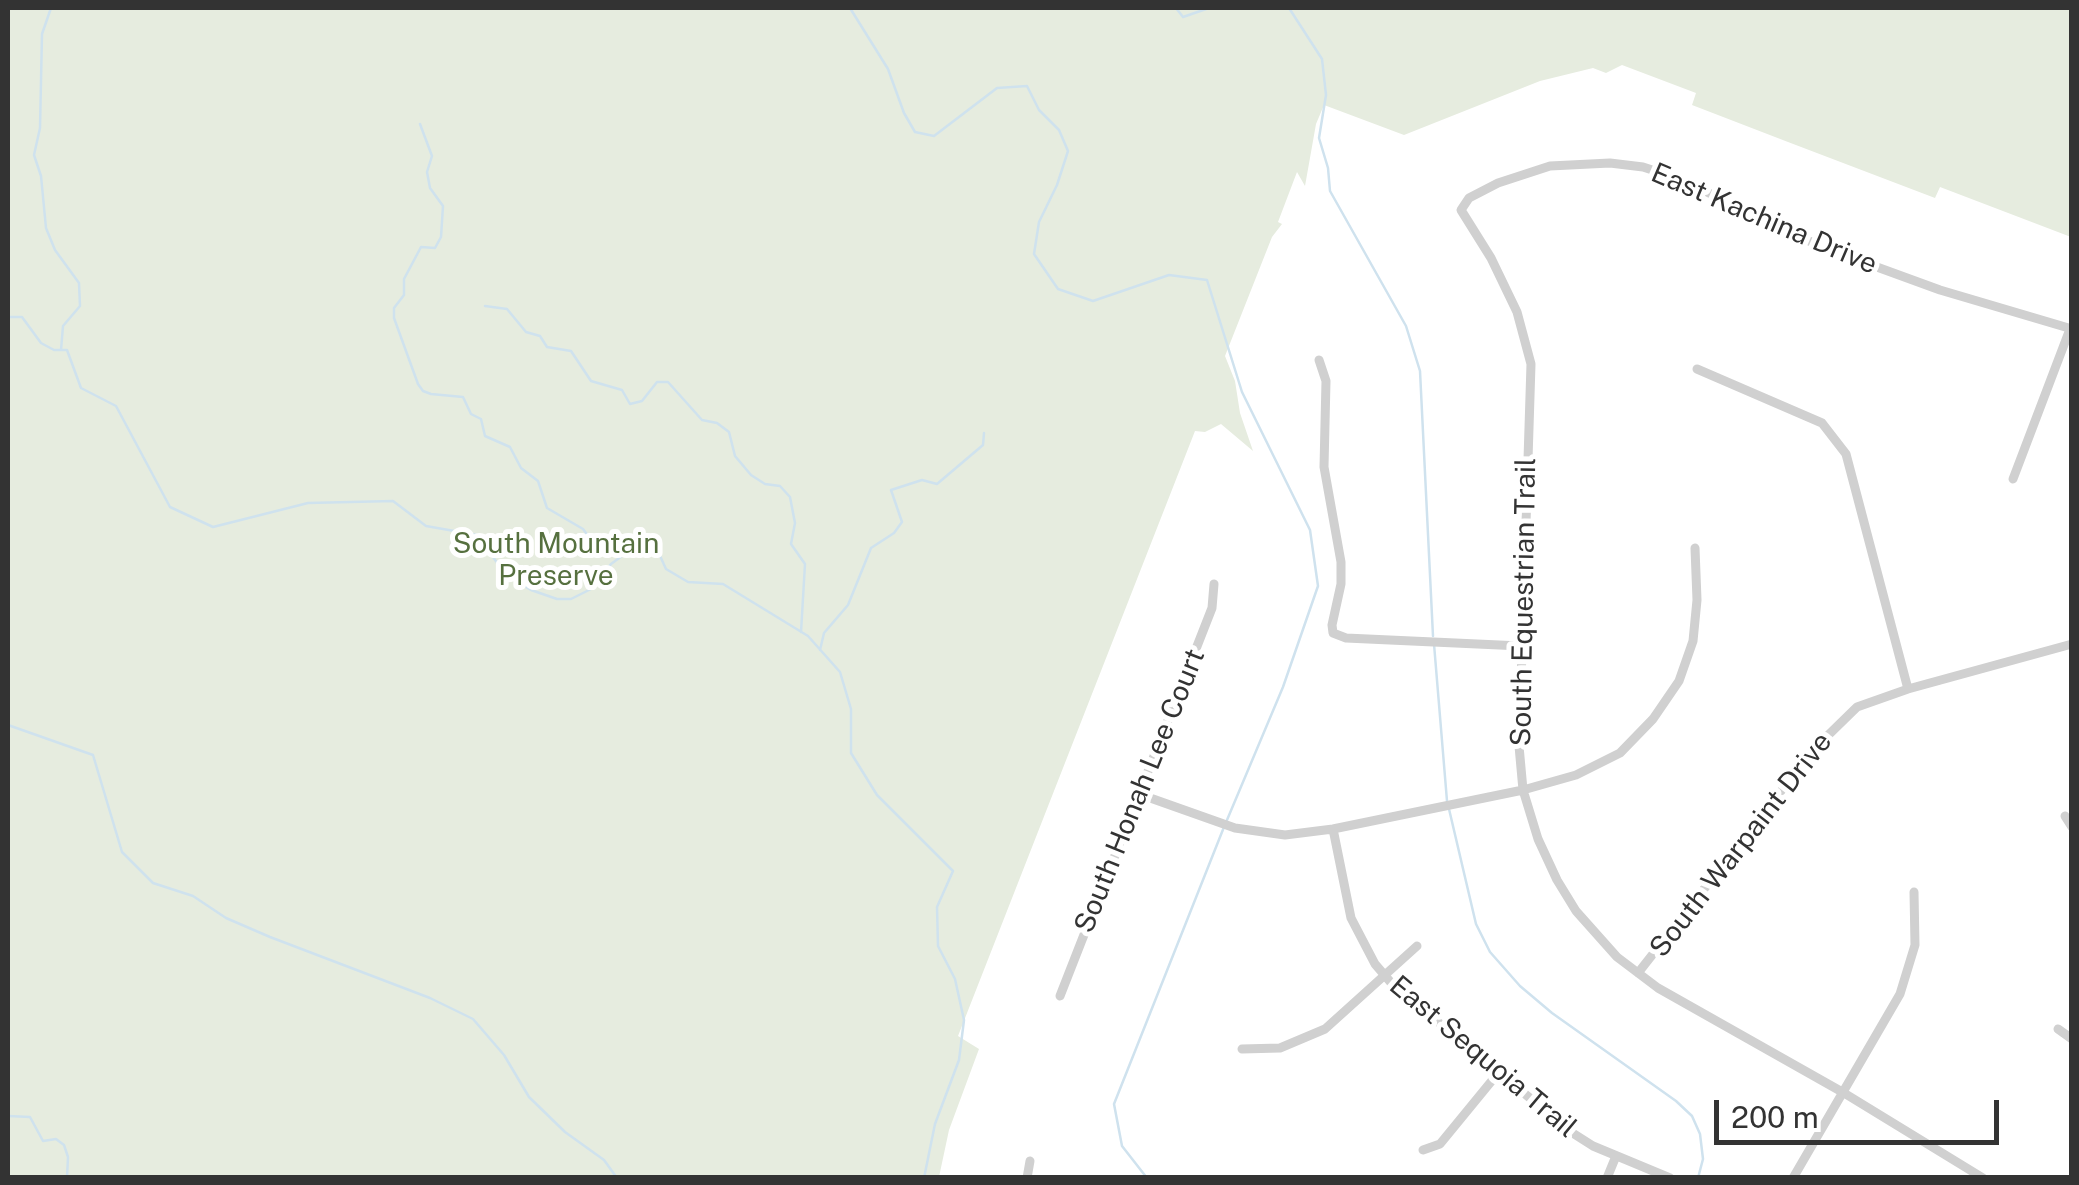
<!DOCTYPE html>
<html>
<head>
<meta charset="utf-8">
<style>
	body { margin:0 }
	#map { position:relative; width:2079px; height:1185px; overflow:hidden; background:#fff; font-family:"Public Sans",sans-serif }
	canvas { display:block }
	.frame { position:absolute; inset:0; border:10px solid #333; pointer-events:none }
	.scale { position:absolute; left:1714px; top:1100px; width:285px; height:45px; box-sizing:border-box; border:5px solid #333; border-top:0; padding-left:12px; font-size:30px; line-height:35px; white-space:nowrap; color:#333; -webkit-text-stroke:8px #fff; paint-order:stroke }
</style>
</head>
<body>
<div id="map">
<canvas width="2079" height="1185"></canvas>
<div class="frame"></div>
<div class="scale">200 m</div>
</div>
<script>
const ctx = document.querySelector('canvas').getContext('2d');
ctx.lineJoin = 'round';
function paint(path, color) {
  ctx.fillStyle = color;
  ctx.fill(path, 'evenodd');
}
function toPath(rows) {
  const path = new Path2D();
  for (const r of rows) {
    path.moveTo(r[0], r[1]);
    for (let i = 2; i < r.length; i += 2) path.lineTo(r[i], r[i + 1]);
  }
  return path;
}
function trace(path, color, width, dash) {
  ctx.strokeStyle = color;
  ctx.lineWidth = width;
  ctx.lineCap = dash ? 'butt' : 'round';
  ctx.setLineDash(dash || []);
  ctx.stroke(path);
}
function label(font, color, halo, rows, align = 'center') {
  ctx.font = font + ' "Public Sans",sans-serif';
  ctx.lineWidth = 10;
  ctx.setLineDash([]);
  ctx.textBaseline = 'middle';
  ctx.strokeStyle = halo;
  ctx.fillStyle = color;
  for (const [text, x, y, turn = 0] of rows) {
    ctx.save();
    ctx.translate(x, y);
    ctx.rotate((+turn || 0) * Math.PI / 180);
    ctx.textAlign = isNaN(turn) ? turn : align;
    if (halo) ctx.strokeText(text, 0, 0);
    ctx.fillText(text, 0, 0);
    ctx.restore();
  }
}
paint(toPath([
	[8,8,2071,8,2071,237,1940,187,1935,198,1788,142,1692,105,1696,93,1622,65,1606,73,1593,68,1540,81,1404,135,1324,105,1316,124,1305,186,1297,172,1278,222,1282,224,1272,237,1225,356,1235,381,1240,413,1253,451,1221,424,1205,432,1195,431,958,1036,979,1049,949,1130,939,1177,8,1177]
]), '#e6ecdf');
trace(toPath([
	[51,8,42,34,40,128,34,155,41,176,46,228,55,250,79,283,80,306,63,326,61,350],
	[850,8,888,69,904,113,915,132,934,136,997,88,1027,86,1039,110,1059,130,1068,151,1057,185,1039,222,1034,254,1058,289,1093,301,1169,275,1207,280,1242,392,1310,530,1318,586,1283,687,1227,820],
	[1176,8,1183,17,1209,8],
	[1289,8,1322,59,1326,95,1319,138,1328,168,1330,191,1406,326,1420,371,1433,636],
	[420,124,432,156,427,172,430,188,443,206,441,237,435,248,421,247,404,279,404,295,394,308,394,318,418,384,423,391,431,394,463,397,471,414,481,419,485,436,510,447,521,468,538,481,547,508,583,529,592,541,610,551,632,539,650,538,655,546],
	[485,306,507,309,526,332,540,336,547,347,571,351,591,381,622,390,630,404,642,401,657,382,668,382,702,420,717,423,729,432,735,456,751,475,765,484,780,486,790,497,795,523,791,544,805,564,801,632],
	[8,317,22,317,41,343,54,350,67,350,81,388,116,406,170,507,213,527,308,503,393,501,426,526,477,535,506,575,531,590,557,599,571,599,593,588,611,564,637,545,656,547,666,569,688,582,723,584,808,636,840,672,851,709,851,753,877,795,953,871,937,907,938,946,955,979,964,1020,959,1060,935,1124,924,1178],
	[1434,644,1447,801],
	[820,650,824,633,848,605,871,548,894,533,902,522,891,490,922,480,937,484,983,445,984,433],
	[8,725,93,755,122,852,153,883,193,896,226,918,270,937,430,998,473,1019,504,1055,529,1097,565,1132,604,1160,617,1178],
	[1449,809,1476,924,1490,952,1520,986,1552,1013,1676,1101,1692,1116,1700,1134,1703,1159,1698,1178],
	[8,1116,30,1117,43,1141,56,1139,64,1145,68,1157,67,1178],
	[1147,1178,1122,1146,1114,1104,1224,827]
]), '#cfe2ee', 2.5);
trace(toPath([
	[1319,360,1326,381,1324,467,1341,562,1341,584,1332,625,1333,633,1346,638,1521,646],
	[1697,369,1822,423,1846,454,1908,689],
	[2013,479,2070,329],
	[1139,794,1235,828,1285,835,1333,829,1523,790,1576,775,1620,753,1653,719,1679,681,1693,641,1697,600,1695,548],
	[2065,816,2072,827],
	[1333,829,1351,918,1375,964,1393,985,1571,1132,1593,1146,1670,1178],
	[1638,973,1814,749,1857,707,1908,689,2072,644],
	[1060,996,1212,608,1214,584],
	[2058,1029,2072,1039],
	[1242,1049,1280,1048,1325,1029,1417,946],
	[1423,1150,1440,1144,1499,1072],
	[1027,1178,1030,1161],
	[1607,1178,1616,1156],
	[1793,1178,1900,994,1915,945,1914,892],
	[1983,1178,1844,1093,1658,988,1617,957,1576,911,1557,880,1538,839,1523,790,1519,746,1531,364,1517,312,1491,258,1461,210,1469,198,1498,183,1550,166,1610,163,1643,167,1680,179,1804,239,1844,255,1940,290,2072,329]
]), '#d0d0d0', 9);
label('28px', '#333', '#fff', [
	["East Kachina Drive",1764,219,23],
	["South Equestrian Trail",1524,602,-89],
	["South Honah Lee Court",1140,791,-68],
	["South Warpaint Drive",1741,845,-52],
	["East Sequoia Trail",1483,1057,40]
]);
label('28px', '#56703f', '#fff', [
	["South Mountain",556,544],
	["Preserve",556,576]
]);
</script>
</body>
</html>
